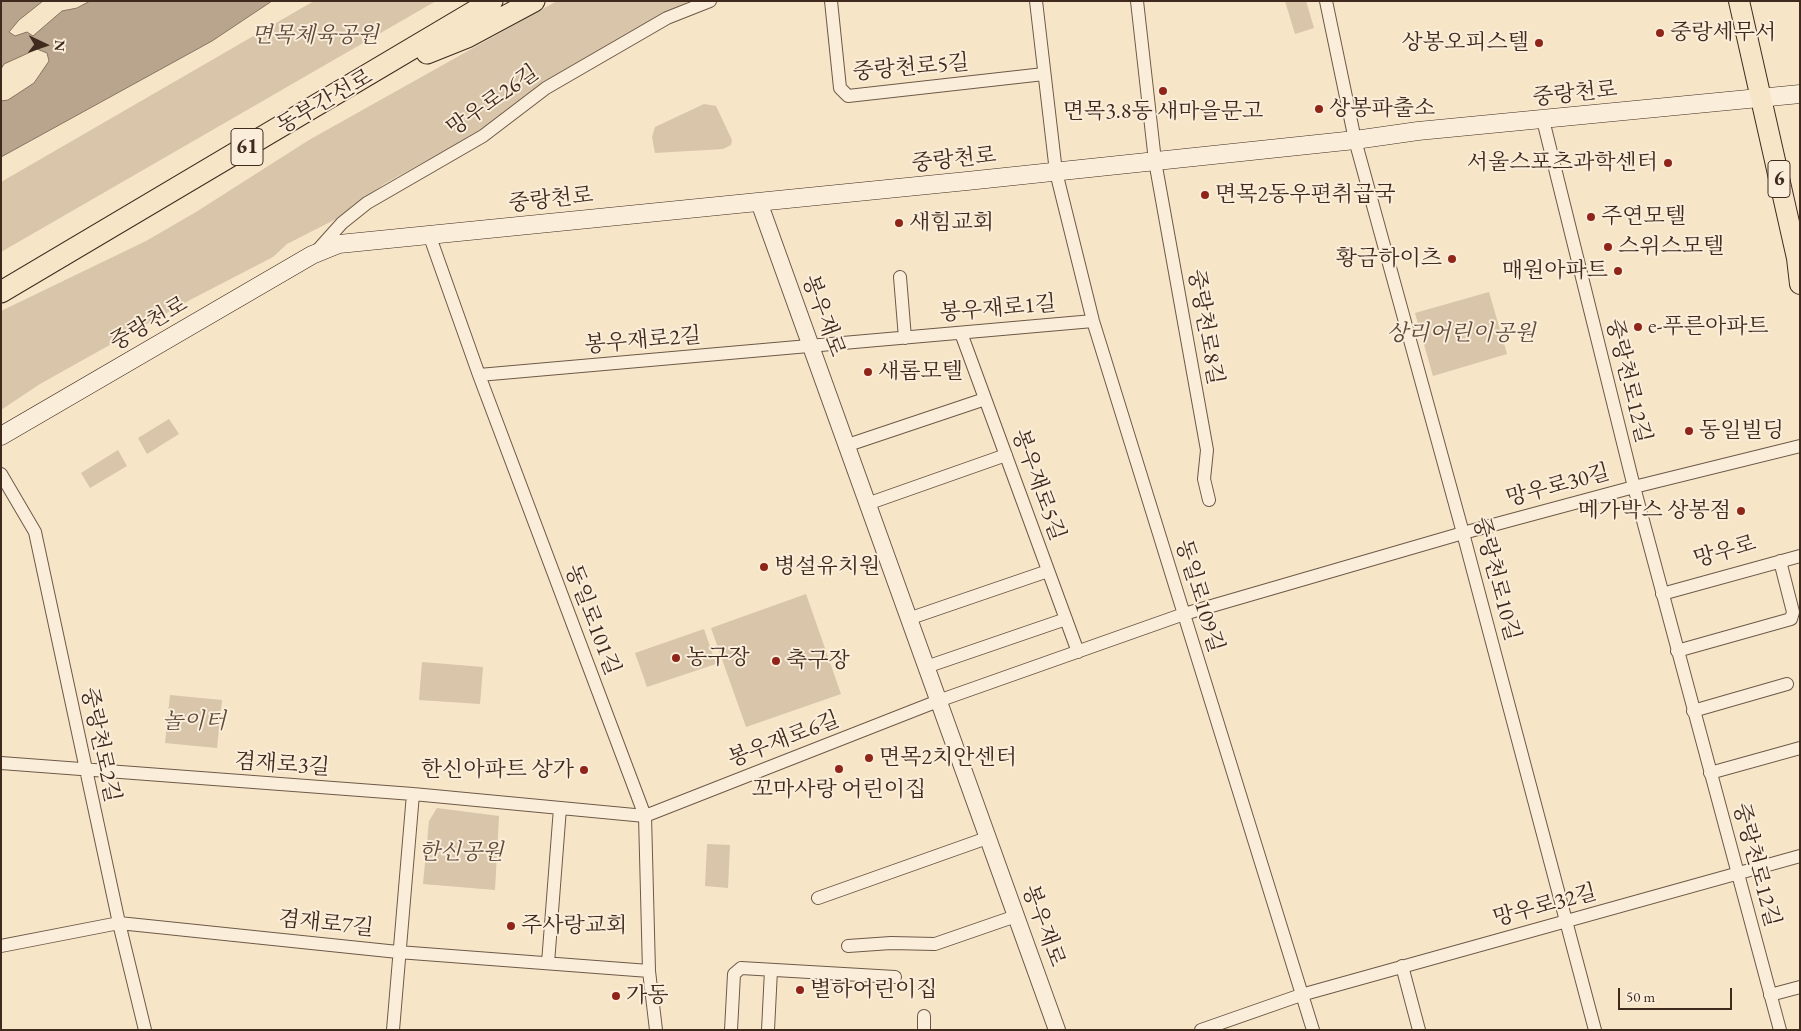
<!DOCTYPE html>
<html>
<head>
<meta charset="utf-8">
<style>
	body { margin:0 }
	#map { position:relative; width:1801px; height:1031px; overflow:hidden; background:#f7e5c7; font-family:"EB Garamond",serif }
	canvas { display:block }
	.frame { position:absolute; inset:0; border:2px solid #402a1e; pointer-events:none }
	.north { position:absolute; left:20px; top:20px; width:50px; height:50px; -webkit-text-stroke:4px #faeedb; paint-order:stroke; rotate:93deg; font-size:14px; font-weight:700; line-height:20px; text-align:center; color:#402a1e }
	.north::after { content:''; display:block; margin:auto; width:18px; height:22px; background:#402a1e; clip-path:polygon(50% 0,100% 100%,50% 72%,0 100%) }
	.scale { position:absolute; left:1618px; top:988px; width:114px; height:22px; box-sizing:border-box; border:2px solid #402a1e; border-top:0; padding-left:6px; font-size:15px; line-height:18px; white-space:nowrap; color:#402a1e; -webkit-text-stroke:4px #faeedb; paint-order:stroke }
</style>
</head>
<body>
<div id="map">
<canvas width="1801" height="1031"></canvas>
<div class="frame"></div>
<div class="north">N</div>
<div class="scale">50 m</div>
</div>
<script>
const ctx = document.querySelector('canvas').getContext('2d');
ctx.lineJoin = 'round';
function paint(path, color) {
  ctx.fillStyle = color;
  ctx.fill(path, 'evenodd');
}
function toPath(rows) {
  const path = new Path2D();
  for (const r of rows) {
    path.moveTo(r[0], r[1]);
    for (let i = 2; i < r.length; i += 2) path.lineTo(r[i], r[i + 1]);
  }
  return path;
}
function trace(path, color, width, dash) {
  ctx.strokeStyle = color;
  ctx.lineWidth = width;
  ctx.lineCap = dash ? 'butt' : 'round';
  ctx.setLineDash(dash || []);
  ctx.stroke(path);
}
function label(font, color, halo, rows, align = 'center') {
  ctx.font = font + ' "EB Garamond","Noto Serif KR",serif';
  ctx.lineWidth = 4;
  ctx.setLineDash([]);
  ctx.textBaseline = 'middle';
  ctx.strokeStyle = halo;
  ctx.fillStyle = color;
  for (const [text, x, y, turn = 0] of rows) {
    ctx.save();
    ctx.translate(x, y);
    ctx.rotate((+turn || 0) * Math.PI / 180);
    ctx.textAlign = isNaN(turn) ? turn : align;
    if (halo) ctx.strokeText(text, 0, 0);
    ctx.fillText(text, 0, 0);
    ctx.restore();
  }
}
paint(toPath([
	[314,1,436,1,1,252,1,182],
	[557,1,689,1,633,31,477,133,384,184,340,217,287,244,273,257,190,300,40,384,1,410,1,311,146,241,196,212,309,140],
	[1285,1,1306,1,1314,28,1295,34],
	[704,104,716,106,732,140,731,145,723,149,655,153,652,137,655,127],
	[1489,292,1507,354,1433,376,1415,313],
	[169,419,179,434,147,454,138,438],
	[118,450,127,466,90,488,81,473],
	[806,594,841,694,746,727,711,628],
	[704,629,716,664,647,687,635,653],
	[422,662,483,667,480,704,419,700],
	[170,695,222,700,217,748,165,743],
	[437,808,499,816,495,890,423,884,429,821],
	[707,844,730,845,728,888,705,886]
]), '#d8c5aa');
const water = toPath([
	[1,1,43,1,19,20,9,32,15,36,27,32,33,36,62,11,77,8,90,1,272,1,212,41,1,157,1,101,8,100,34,83,49,61,47,53,37,49,4,64,1,69,1,1]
]);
paint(water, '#b9a58e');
trace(water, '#897461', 1);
const minor = toPath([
	[831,1,840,88,848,96,1044,74],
	[1036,1,1056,172,1093,321,1313,1030],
	[1137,1,1155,161,1207,450,1204,479,1209,500],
	[1326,1,1355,140,1463,533,1595,1030],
	[1543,120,1634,487,1780,1030],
	[430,237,479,375,645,816,649,971,656,1030],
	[316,252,342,223,367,203,483,136,546,88,667,18,710,1],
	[900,277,905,338],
	[961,333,1078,652],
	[479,375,1093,321],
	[845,446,985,399],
	[1,474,35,532,119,923,145,1030],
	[867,504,1006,455],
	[1662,594,1800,556],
	[908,619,1048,571],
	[1677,651,1791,619,1793,612,1780,561],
	[926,667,1066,619],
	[1693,711,1787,684],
	[1,763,413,794,645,816,938,701,1184,614,1463,533,1634,487,1800,446],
	[1710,773,1800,748],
	[818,898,987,838],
	[1,946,119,923,398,952,649,971],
	[848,946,891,943,935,944,1016,916],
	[548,963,560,808],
	[1402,966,1419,1030],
	[1770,995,1800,987],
	[393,1030,413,794],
	[731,1030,734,974,741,968,895,977],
	[768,1030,771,970],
	[924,1030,924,1016],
	[1201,1030,1301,995,1800,856]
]);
const tertiary = toPath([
	[759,202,1057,1030]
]);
const secondary = toPath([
	[1,436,312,255,339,244,967,181,1355,140,1418,131,1800,94]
]);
const primary = toPath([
	[1739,1,1797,258,1800,284]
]);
const trunk = toPath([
	[427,53,467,37,534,1],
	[1,292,492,1]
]);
trace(minor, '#6e5948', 14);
trace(tertiary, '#6e5948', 18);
trace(secondary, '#402a1e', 19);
trace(primary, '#402a1e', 22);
trace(trunk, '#402a1e', 23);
trace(minor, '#faeedb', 12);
trace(tertiary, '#faeedb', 16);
trace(secondary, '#faeedb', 18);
trace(primary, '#f7e5c7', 20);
trace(trunk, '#f7e5c7', 21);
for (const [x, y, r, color] of [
	[1660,33,5,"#8f2418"],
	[1539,43,5,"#8f2418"],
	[1163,91,5,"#8f2418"],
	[1319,109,5,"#8f2418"],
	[1668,163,5,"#8f2418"],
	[1205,195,5,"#8f2418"],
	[1591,217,5,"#8f2418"],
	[899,223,5,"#8f2418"],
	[1608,247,5,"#8f2418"],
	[1452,259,5,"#8f2418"],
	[1618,271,5,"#8f2418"],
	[1638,327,5,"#8f2418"],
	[868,372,5,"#8f2418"],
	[1689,431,5,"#8f2418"],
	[1741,511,5,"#8f2418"],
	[764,567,5,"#8f2418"],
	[676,658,5,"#8f2418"],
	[776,661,5,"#8f2418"],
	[869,758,5,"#8f2418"],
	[839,769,5,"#8f2418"],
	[584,770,5,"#8f2418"],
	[511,926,5,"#8f2418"],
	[800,990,5,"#8f2418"],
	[616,996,5,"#8f2418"]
]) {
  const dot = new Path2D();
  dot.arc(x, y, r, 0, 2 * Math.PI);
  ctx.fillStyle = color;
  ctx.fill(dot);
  trace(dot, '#faeedb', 2);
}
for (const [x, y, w] of [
	[247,147,32],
	[1779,179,22]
]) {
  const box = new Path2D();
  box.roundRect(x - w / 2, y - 18.5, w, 37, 4);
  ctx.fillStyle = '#faeedb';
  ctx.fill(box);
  trace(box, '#402a1e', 1);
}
label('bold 21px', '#402a1e', null, [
	["61",247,147],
	["6",1779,179]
]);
label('22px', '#402a1e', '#faeedb', [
	["중랑세무서",1670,33],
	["상봉오피스텔",1529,43,"right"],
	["상봉파출소",1329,109],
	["면목3.8동 새마을문고",1163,112,"center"],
	["서울스포츠과학센터",1658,163,"right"],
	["면목2동우편취급국",1215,195],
	["주연모텔",1601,217],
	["새힘교회",909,223],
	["스위스모텔",1618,247],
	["황금하이츠",1442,259,"right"],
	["매원아파트",1608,271,"right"],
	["e-푸른아파트",1648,327],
	["새롬모텔",878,372],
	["동일빌딩",1699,431],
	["메가박스 상봉점",1731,511,"right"],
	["병설유치원",774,567],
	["농구장",686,658],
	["축구장",786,661],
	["면목2치안센터",879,758],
	["한신아파트 상가",574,770,"right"],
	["꼬마사랑 어린이집",839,790,"center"],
	["주사랑교회",521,926],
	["별하어린이집",810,990],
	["가동",626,996]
], 'left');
label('italic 22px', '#5e493a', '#faeedb', [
	["면목체육공원",315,36],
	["상리어린이공원",1461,334],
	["놀이터",194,722],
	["한신공원",461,853]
]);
label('22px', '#402a1e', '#faeedb', [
	["중랑천로5길",911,68,-5],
	["중랑천로",1575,94,-6],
	["망우로26길",493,101,-35],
	["동부간선로",325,102,-30],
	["중랑천로",954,160,-6],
	["중랑천로",551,200,-6],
	["봉우재로1길",998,309,-5],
	["봉우재로",823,316,70],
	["중랑천로",149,324,-30],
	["중랑천로8길",1205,327,80],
	["봉우재로2길",643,341,-5],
	["중랑천로12길",1628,381,76],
	["봉우재로5길",1038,485,70],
	["망우로30길",1558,486,-15],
	["망우로",1725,552,-16],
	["중랑천로10길",1496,579,75],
	["동일로109길",1199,596,73],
	["동일로101길",592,620,69],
	["봉우재로6길",784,740,-21],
	["중랑천로2길",100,745,78],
	["겸재로3길",282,765,4],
	["중랑천로12길",1756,865,75],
	["망우로32길",1545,906,-15],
	["겸재로7길",326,924,6],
	["봉우재로",1043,926,70]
]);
</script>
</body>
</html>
